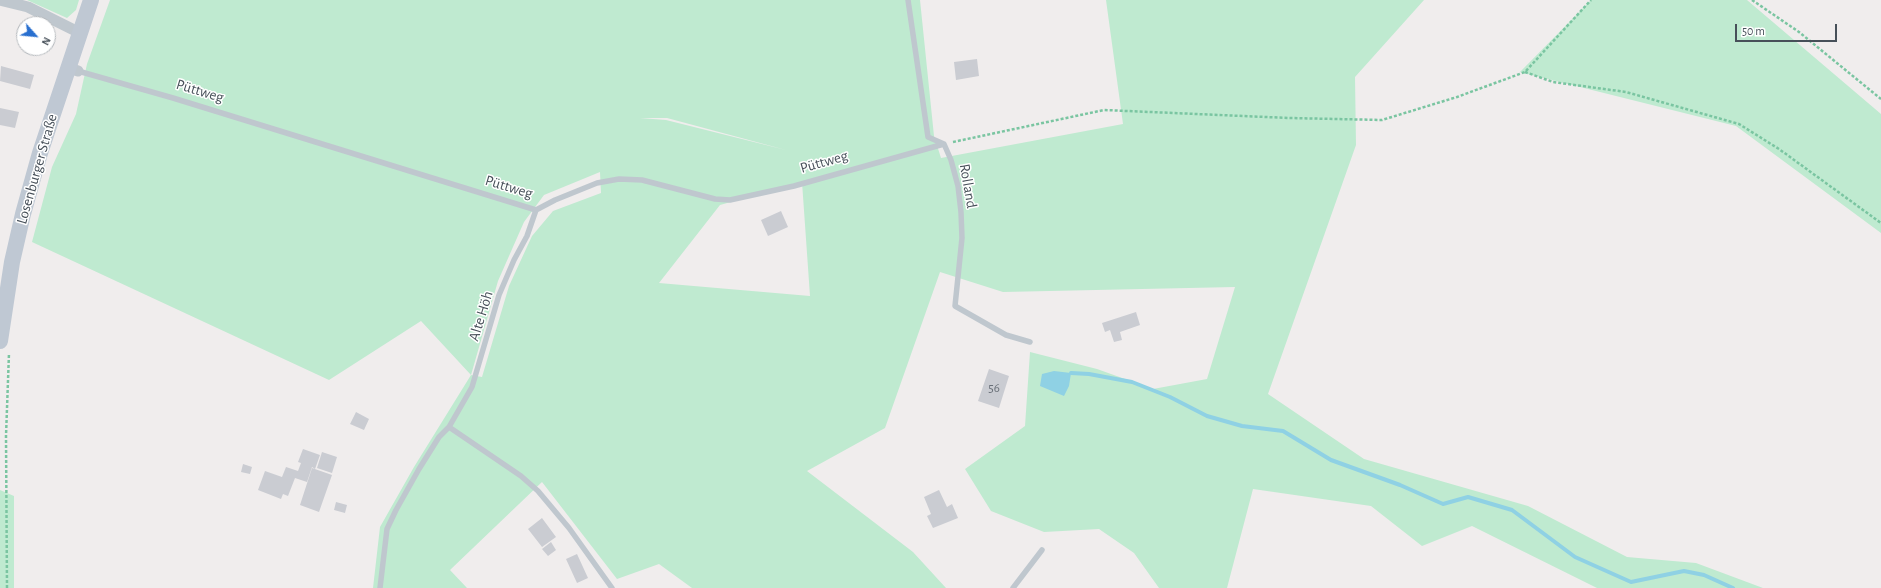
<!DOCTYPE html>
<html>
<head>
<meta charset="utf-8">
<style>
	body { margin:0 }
	#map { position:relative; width:1881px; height:588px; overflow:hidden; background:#f0eded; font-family:"Alegreya Sans",sans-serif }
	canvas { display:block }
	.north { position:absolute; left:16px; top:16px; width:40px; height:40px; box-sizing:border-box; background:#fff; border:1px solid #b5b9bd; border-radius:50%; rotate:117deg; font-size:11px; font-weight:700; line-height:16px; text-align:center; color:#475059 }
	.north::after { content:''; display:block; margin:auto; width:14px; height:18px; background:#286fcf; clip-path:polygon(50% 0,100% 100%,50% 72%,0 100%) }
	.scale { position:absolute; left:1735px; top:24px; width:102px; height:18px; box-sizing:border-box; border:2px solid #475059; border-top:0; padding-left:5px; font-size:12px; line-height:14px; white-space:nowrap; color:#475059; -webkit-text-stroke:3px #fff; paint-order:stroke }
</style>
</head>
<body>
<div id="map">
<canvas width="1881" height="588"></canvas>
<div class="north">N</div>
<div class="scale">50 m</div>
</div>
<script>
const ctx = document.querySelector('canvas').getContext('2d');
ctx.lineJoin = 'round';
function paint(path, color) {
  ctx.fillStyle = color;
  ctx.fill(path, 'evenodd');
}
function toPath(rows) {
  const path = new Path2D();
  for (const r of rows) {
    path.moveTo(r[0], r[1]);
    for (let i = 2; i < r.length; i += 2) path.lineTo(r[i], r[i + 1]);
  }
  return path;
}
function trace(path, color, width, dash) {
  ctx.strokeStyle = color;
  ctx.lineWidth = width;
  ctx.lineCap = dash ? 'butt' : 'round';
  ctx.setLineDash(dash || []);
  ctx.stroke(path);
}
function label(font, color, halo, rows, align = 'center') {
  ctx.font = font + ' "Alegreya Sans",sans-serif';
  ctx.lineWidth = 3;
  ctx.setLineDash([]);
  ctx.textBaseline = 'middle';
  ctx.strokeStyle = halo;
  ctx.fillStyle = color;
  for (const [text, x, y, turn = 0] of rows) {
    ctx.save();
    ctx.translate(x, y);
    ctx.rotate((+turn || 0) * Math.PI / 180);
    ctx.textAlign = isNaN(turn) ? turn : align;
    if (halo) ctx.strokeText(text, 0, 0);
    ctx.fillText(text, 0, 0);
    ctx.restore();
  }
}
paint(toPath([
	[27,0,79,0,76,10,67,18],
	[110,0,920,0,934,136,941,158,1123,124,1106,0,1424,0,1355,77,1356,145,1268,394,1364,459,1528,506,1627,557,1696,563,1763,588,1597,588,1472,526,1422,546,1371,506,1253,489,1227,588,1159,588,1134,553,1099,529,1044,532,991,511,965,469,1025,426,1030,352,1097,369,1153,389,1207,379,1235,287,1003,292,940,272,885,428,807,471,913,552,946,588,692,588,659,564,617,579,542,482,450,570,467,588,373,588,380,527,414,467,471,375,421,321,329,380,32,242,52,167,76,114,87,64],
	[640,118,667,118,786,150,666,120],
	[600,172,601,193,553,211,532,236,509,286,482,377,471,375,498,281,524,222,544,195],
	[802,182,810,296,659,283,720,205],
	[1591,0,1747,0,1881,114,1881,233,1736,126,1520,72],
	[0,490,14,496,14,588,0,588]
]), '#bfead0');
paint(toPath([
	[1054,371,1071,373,1069,386,1064,396,1040,386,1042,374]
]), '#8fd1e4');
trace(toPath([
	[1071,373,1089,374,1132,382,1170,397,1207,416,1242,426,1283,431,1331,460,1400,485,1443,504,1468,497,1512,510,1575,557,1631,582,1684,571,1704,575,1733,588]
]), '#8fd1e4', 4);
paint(toPath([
	[977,59,979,76,956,80,954,62],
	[1,66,34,75,30,89,0,81],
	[0,108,19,112,15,128,0,125],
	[781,211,788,227,768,236,761,220],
	[1136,312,1140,325,1120,332,1122,340,1114,342,1110,330,1105,332,1102,323],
	[989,369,1009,376,999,408,978,401],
	[356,412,369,419,364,430,350,424],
	[303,449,320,455,315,469,312,467,307,482,295,478,288,496,283,494,281,499,258,490,265,471,282,477,286,467,298,471,301,463,298,462],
	[322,452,337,457,332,473,317,468],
	[243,464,252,467,250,474,241,472],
	[312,468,332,475,319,512,300,505],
	[939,490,947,507,952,504,958,518,933,528,927,516,931,514,924,497],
	[336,502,347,505,345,513,334,510],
	[542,518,556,537,542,547,528,529],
	[551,542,556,550,548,556,542,549],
	[577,554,588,578,577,583,566,559]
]), '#caccd2');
trace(toPath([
	[1752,0,1799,32,1881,99],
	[1525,72,1553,82,1626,92,1739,124,1779,149,1881,223],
	[953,142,1104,110,1289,118,1382,120,1457,97,1525,72,1591,0],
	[7,588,6,436,9,353]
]), '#7ac5a1', 2.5, [3, 2]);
trace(toPath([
	[908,0,928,137,944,144,951,160,958,186,961,212,962,238,955,306,1006,335,1030,342],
	[78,71,173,98,536,210,555,200,597,183,619,179,642,180,715,199,730,200,794,186,944,144],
	[449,427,521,476,538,491,569,528,612,588],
	[380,588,387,529,396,510,419,469,439,437,449,427,472,387,499,295,514,260,527,236,536,210],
	[1013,588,1042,550]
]), '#bfc7ce', 5.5);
trace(toPath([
	[0,0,28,7,80,33],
	[69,68,78,71]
]), '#bfc7ce', 11);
trace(toPath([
	[0,341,12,262,23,214,40,153,91,0]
]), '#bfc8d3', 16);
label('13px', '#686f77', null, [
	["56",994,388]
]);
label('15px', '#475059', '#fff', [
	["Püttweg",200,91,17],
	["Püttweg",824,162,-16],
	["Losenburger Straße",37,169,-74],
	["Rolland",968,186,80],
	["Püttweg",509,187,17],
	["Alte Höh",481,316,-73]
]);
</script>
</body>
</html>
